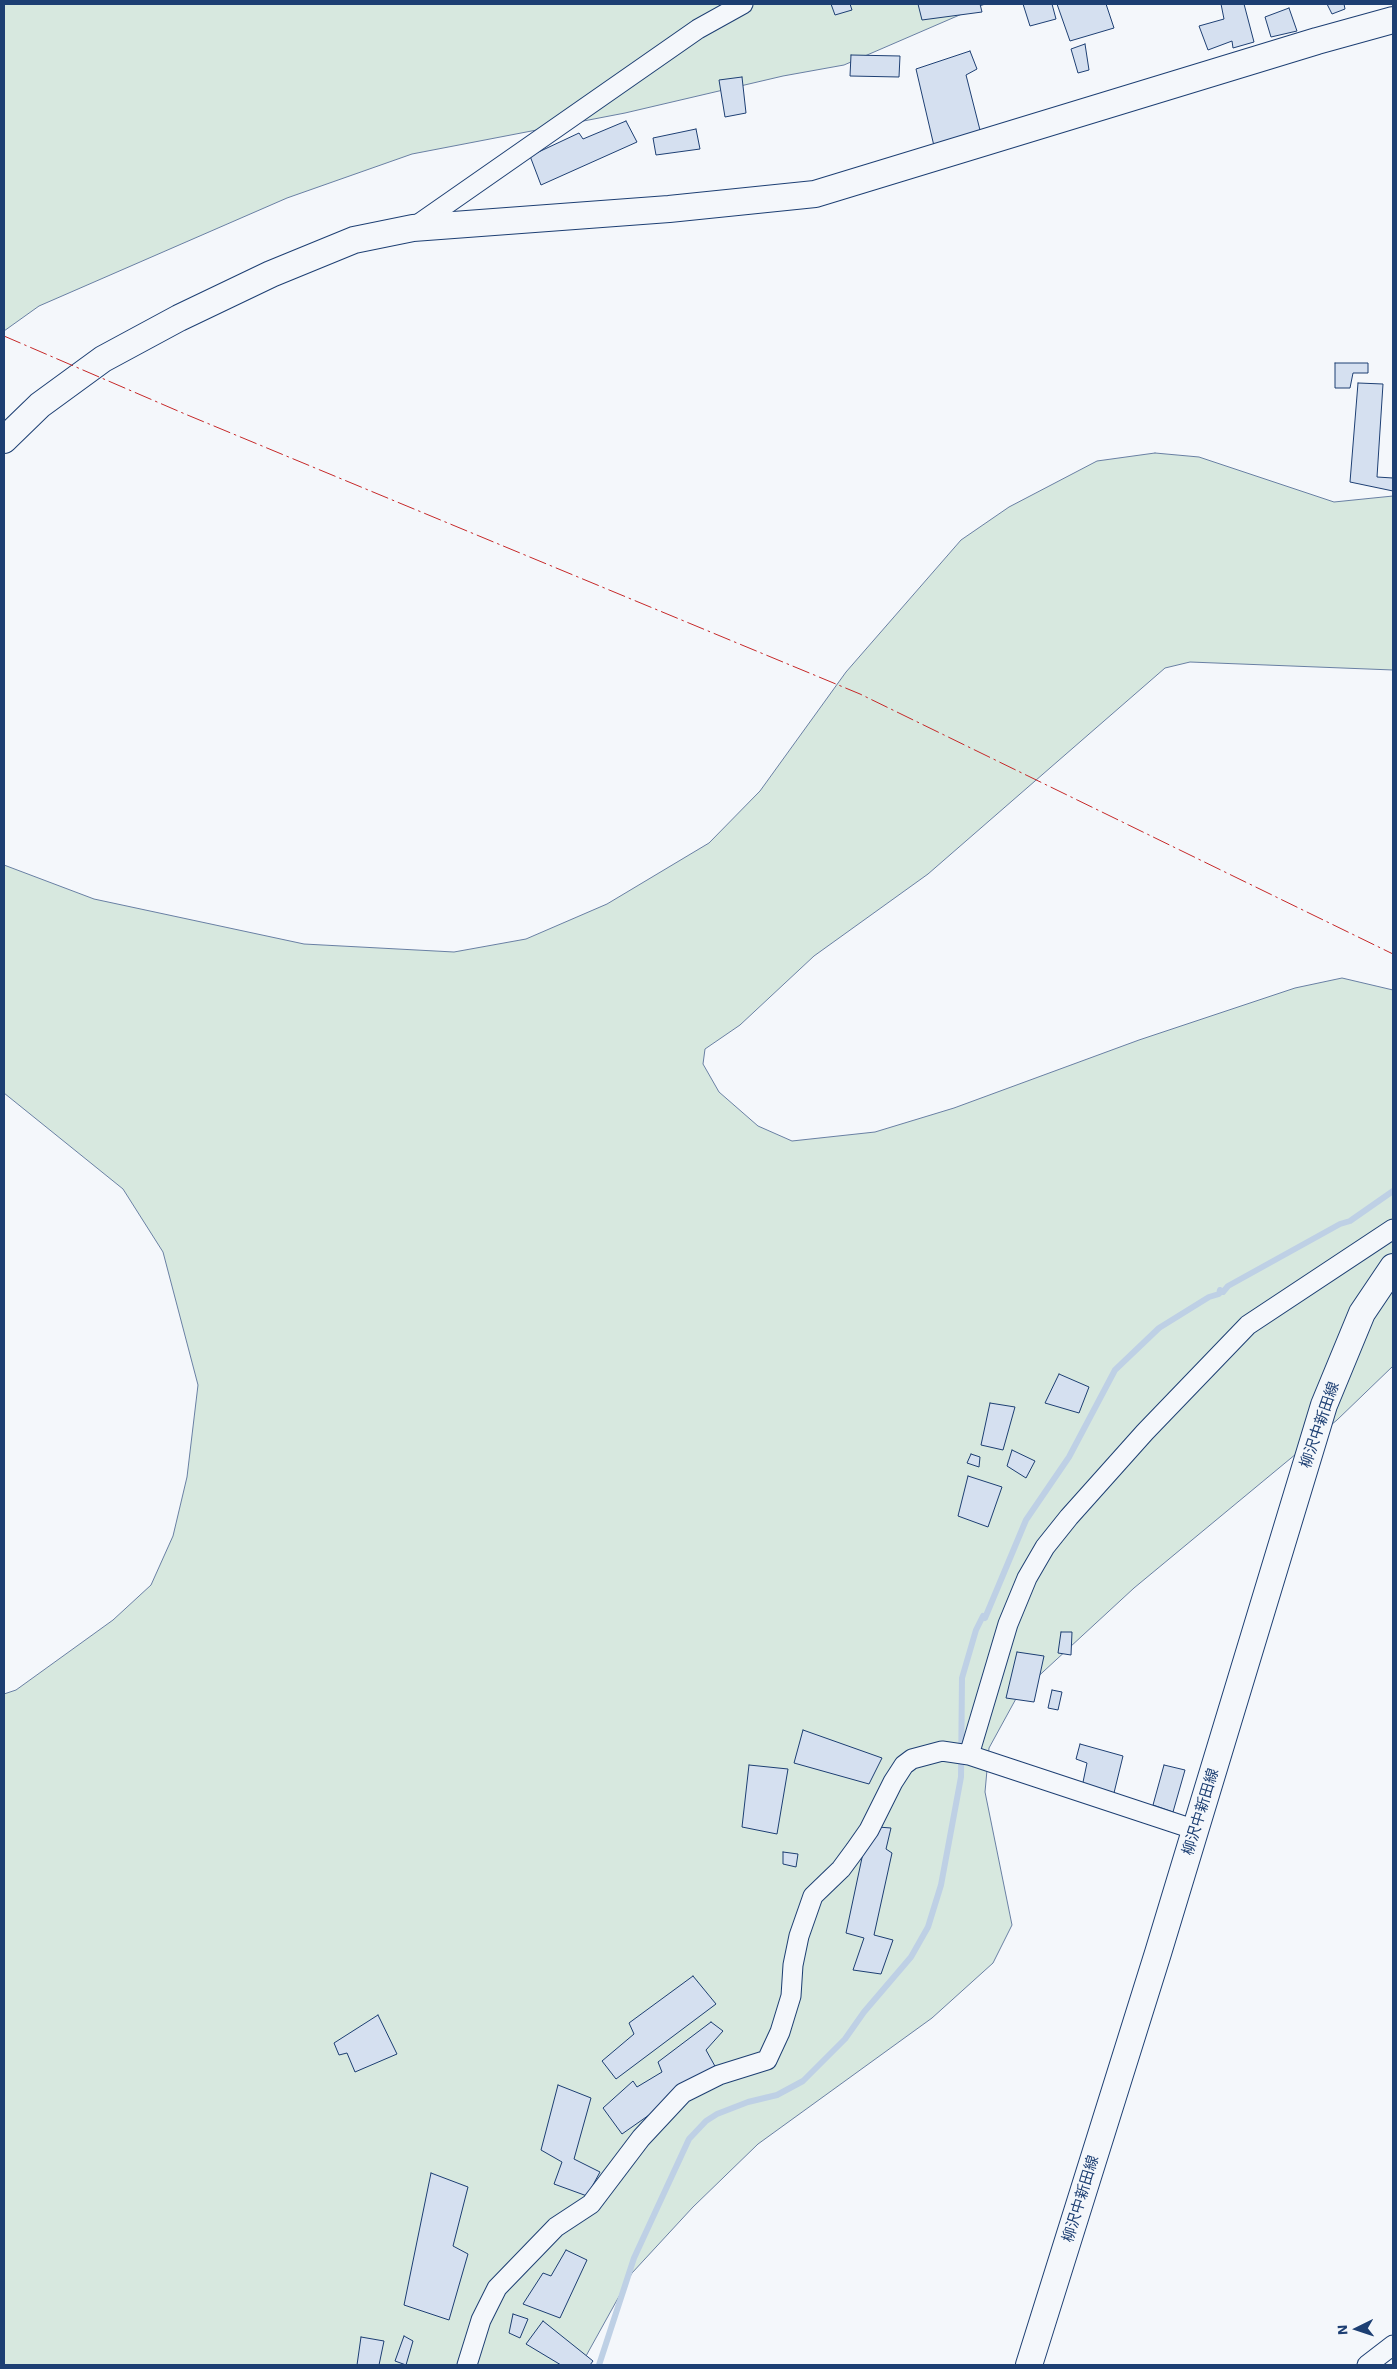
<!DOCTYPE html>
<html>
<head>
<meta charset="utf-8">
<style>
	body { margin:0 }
	#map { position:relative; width:1397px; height:2369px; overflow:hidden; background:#f4f7fb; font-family:"Work Sans",sans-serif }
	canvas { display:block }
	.frame { position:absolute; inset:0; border:5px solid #1d3f73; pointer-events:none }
	.north { position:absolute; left:1332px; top:2304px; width:50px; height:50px; -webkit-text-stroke:4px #f4f7fb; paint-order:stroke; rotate:266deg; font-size:14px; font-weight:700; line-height:20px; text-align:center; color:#1d3f73 }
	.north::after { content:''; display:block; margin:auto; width:18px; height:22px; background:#1d3f73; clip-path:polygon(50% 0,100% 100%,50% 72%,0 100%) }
</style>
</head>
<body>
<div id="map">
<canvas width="1397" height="2369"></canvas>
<div class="frame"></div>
<div class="north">N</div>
</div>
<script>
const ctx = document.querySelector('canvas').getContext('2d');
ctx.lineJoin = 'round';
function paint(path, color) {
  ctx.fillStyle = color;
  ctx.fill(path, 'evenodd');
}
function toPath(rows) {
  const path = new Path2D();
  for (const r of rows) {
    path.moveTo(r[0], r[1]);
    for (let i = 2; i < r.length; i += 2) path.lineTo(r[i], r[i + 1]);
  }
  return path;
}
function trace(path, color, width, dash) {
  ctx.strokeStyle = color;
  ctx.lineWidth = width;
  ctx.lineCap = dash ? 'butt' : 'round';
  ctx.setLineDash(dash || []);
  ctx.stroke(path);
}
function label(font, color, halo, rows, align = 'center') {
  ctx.font = font + ' "Work Sans","Noto Sans JP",sans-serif';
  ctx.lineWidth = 4;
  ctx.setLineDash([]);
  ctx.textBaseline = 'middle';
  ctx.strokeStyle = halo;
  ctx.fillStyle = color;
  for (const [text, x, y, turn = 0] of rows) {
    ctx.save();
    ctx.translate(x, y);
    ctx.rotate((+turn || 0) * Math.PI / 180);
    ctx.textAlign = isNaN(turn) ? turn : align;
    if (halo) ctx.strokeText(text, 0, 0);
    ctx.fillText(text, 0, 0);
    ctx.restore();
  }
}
const green = toPath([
	[4,4,985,4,844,65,783,76,625,113,412,154,287,198,39,306,4,331,4,4],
	[1155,453,1199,457,1334,502,1393,496,1393,670,1190,662,1165,668,928,874,814,956,740,1025,705,1049,703,1064,719,1092,758,1126,792,1141,875,1132,954,1108,1139,1040,1295,988,1342,978,1393,990,1393,1366,1337,1420,1134,1588,1018,1695,989,1748,985,1792,1012,1925,993,1963,932,2018,758,2144,693,2207,632,2273,581,2365,4,2365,4,1694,16,1690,113,1620,151,1585,173,1536,187,1477,198,1385,163,1252,123,1189,4,1093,4,865,94,899,304,944,454,952,526,939,607,904,709,843,760,791,846,672,961,540,1009,507,1097,461,1155,453]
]);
paint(green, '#d7e8df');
trace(green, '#687fa3', 1);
trace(toPath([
	[599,2365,634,2258,689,2139,706,2121,717,2114,748,2102,777,2095,803,2081,845,2039,864,2012,911,1957,928,1927,941,1885,961,1777,962,1678,976,1630,983,1616,985,1618,1026,1520,1069,1457,1115,1370,1159,1328,1209,1297,1219,1294,1220,1290,1223,1292,1228,1286,1340,1224,1350,1221,1393,1191]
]), '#bed0e5', 6);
const building = toPath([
	[831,4,850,4,852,10,835,15,831,4],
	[918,4,980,4,982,12,922,20,918,4],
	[1023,4,1052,4,1056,19,1030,26,1023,4],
	[1057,4,1106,4,1114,28,1070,41,1057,4],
	[1221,4,1244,4,1254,42,1233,48,1232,41,1208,50,1199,26,1224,19,1221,4],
	[1327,4,1344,4,1345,9,1332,14,1327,4],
	[1289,8,1297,31,1271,37,1265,17,1289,8],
	[1085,44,1089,70,1078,73,1071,49,1085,44],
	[970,51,977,69,966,75,981,134,934,146,916,69,970,51],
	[851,55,900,56,899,77,850,76,851,55],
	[742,77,746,113,725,117,719,80,742,77],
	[626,121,637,142,541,185,530,156,579,133,583,139,626,121],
	[696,129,700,149,656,155,653,138,696,129],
	[1335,363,1368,363,1368,373,1353,373,1350,388,1335,388,1335,363],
	[1358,383,1383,384,1377,477,1393,478,1393,491,1350,482,1358,383],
	[1059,1374,1089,1387,1079,1413,1045,1403,1059,1374],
	[990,1403,1015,1407,1003,1450,981,1445,990,1403],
	[1012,1450,1035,1461,1026,1478,1007,1466,1012,1450],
	[971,1454,980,1457,979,1467,967,1463,971,1454],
	[968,1476,1002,1487,988,1527,958,1516,968,1476],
	[1061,1632,1072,1632,1071,1655,1058,1653,1061,1632],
	[1017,1652,1044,1656,1034,1702,1006,1698,1017,1652],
	[1052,1690,1062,1692,1058,1710,1048,1708,1052,1690],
	[803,1730,882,1758,869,1784,794,1763,803,1730],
	[1080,1744,1123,1756,1113,1797,1082,1787,1087,1763,1076,1759,1080,1744],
	[749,1765,788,1769,777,1834,742,1827,749,1765],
	[1164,1765,1185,1770,1173,1812,1153,1805,1164,1765],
	[878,1827,891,1828,886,1849,892,1853,874,1935,893,1940,881,1974,853,1970,864,1938,846,1933,863,1853,878,1827],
	[783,1852,798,1854,796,1867,783,1864,783,1852],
	[693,1976,716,2004,616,2079,602,2061,634,2034,629,2023,693,1976],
	[378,2015,397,2054,355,2072,347,2053,339,2055,334,2043,378,2015],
	[711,2022,723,2031,706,2050,716,2068,622,2134,603,2108,633,2081,637,2087,662,2072,658,2062,711,2022],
	[558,2085,591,2098,574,2159,600,2172,587,2196,554,2184,562,2162,541,2150,558,2085],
	[431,2173,468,2187,453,2246,468,2254,449,2320,404,2305,431,2173],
	[566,2250,587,2260,560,2318,523,2304,543,2273,551,2276,566,2250],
	[513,2314,528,2319,520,2338,509,2333,513,2314],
	[543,2321,593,2361,590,2365,561,2365,526,2344,543,2321],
	[404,2336,413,2341,406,2365,395,2361,404,2336],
	[361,2337,384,2341,379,2365,357,2365,361,2337]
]);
paint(building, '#d5e0f0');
trace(building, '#1d3f73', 1);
const street = toPath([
	[414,227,698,29,743,4],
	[969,1755,1008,1624,1027,1578,1045,1547,1069,1517,1145,1432,1248,1325,1393,1229],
	[467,2365,481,2320,497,2288,556,2227,591,2204,641,2138,683,2093,719,2075,767,2060,780,2032,791,1996,793,1965,799,1936,813,1896,841,1869,855,1850,869,1830,893,1782,904,1765,912,1759,942,1751,969,1755,1196,1830],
	[1367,2365,1393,2345]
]);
const secondary = toPath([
	[4,440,40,405,103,359,179,318,271,274,354,240,413,228,669,209,815,194,1317,41,1393,20],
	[1029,2365,1158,1953,1324,1405,1362,1313,1393,1267]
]);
trace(street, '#1d3f73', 21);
trace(secondary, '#1d3f73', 28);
trace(street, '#f4f7fb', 19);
trace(secondary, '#f4f7fb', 26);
trace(toPath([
	[4,336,185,414,860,694,1393,954]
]), '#c62828', 1, [18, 4, 2.5, 4]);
label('15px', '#1d3f73', '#f4f7fb', [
	["柳沢中新田線",1320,1425,-71],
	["柳沢中新田線",1201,1812,-73],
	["柳沢中新田線",1081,2199,-73]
]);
</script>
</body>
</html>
